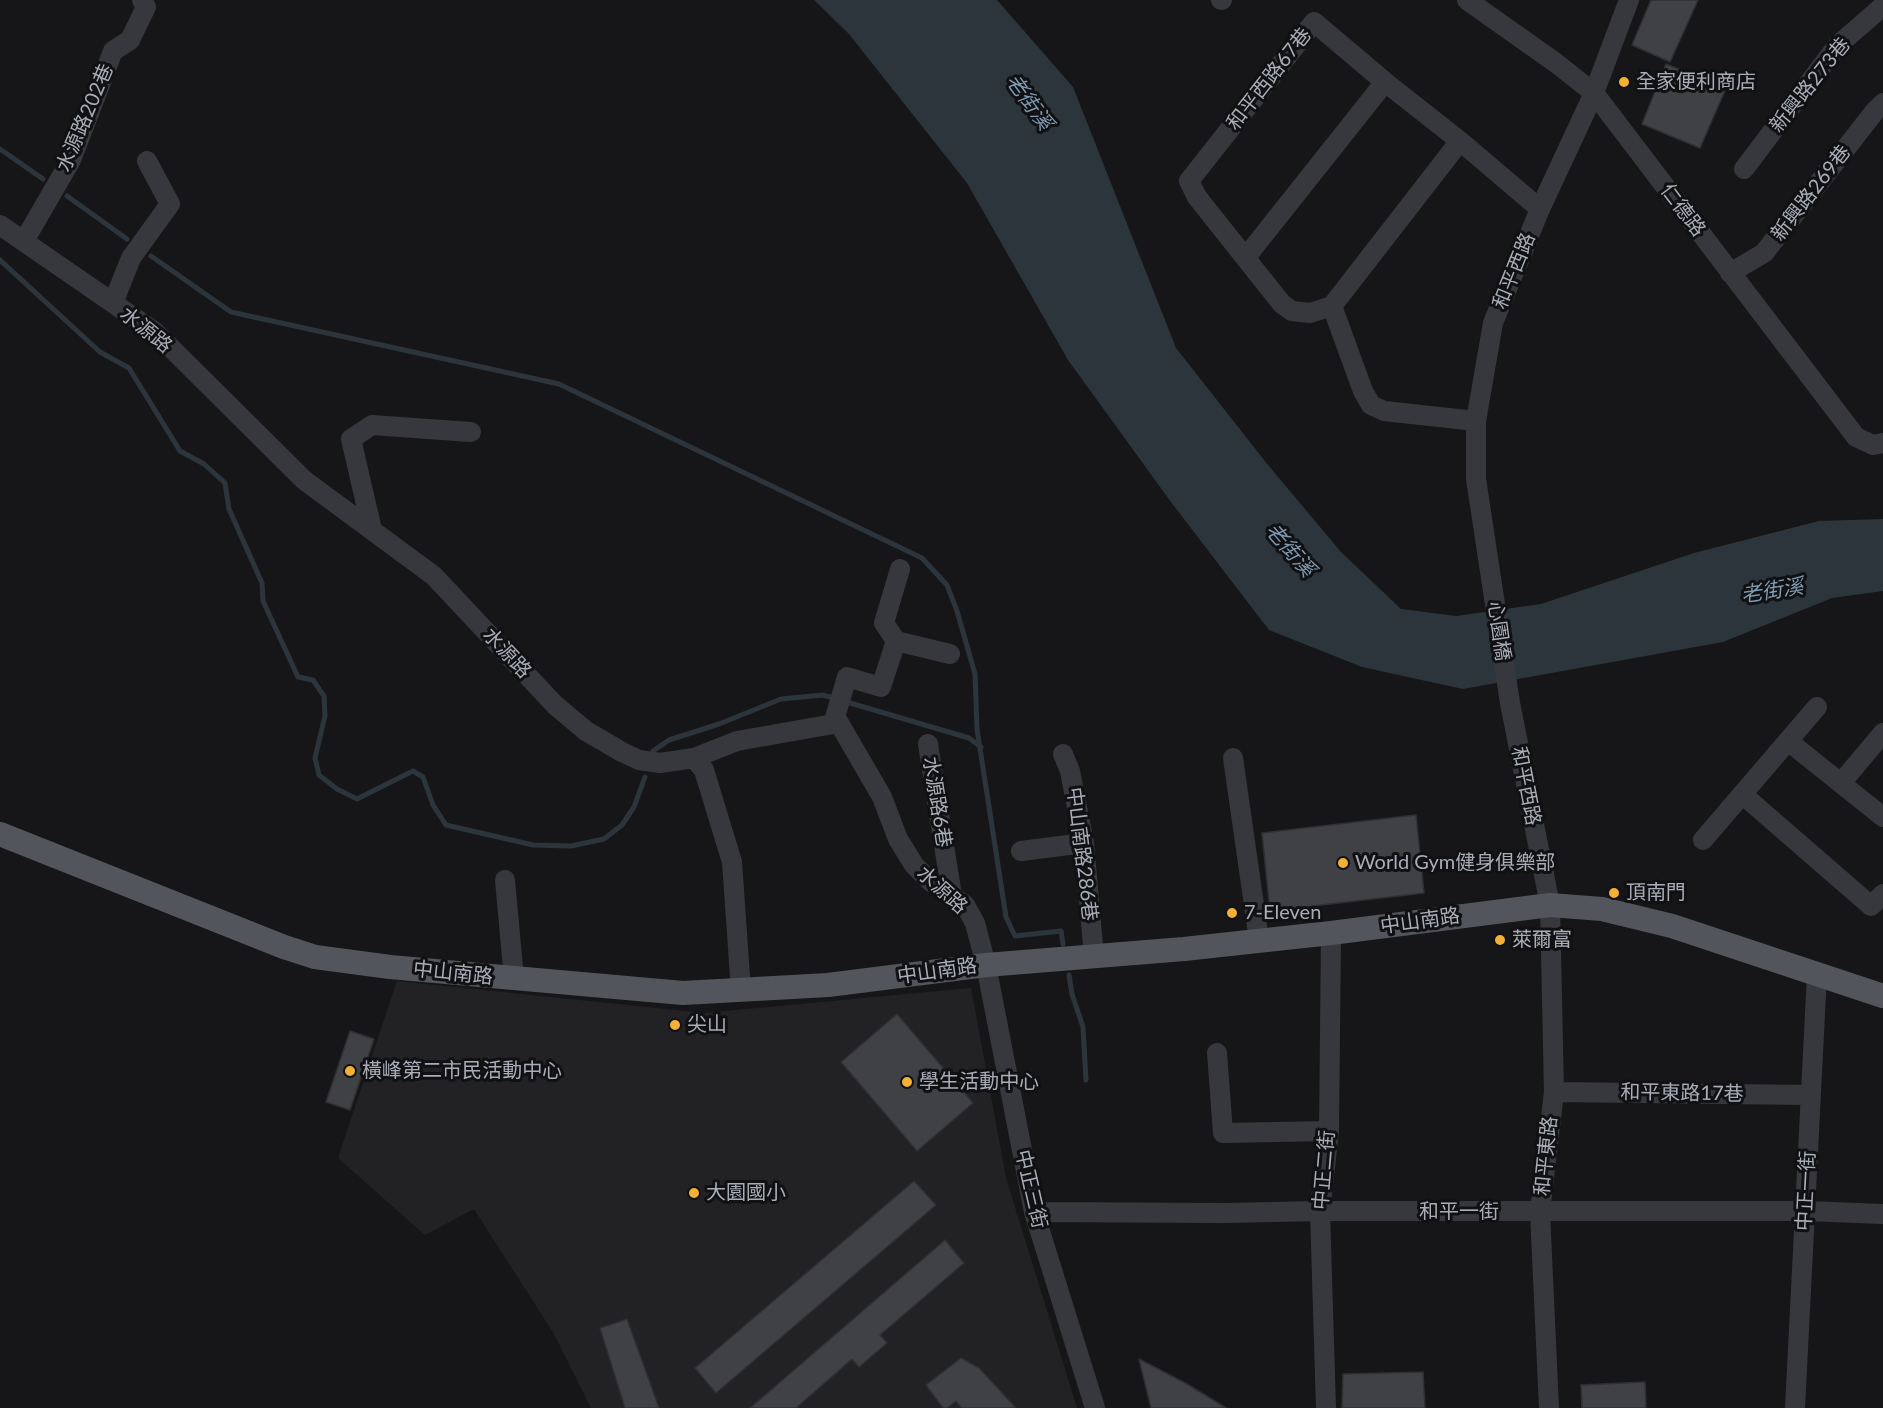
<!DOCTYPE html>
<html>
<head>
<meta charset="utf-8">
<style>
	body { margin:0 }
	canvas { display:block; background:#161618 }
</style>
</head>
<body>
<canvas width="1883" height="1408"></canvas>
<script>
const ctx = document.querySelector('canvas').getContext('2d');
ctx.lineJoin = 'round';
function paint(path, color) {
  ctx.fillStyle = color;
  ctx.fill(path, 'evenodd');
}
function toPath(rows) {
  const path = new Path2D();
  for (const r of rows) {
    path.moveTo(r[0], r[1]);
    for (let i = 2; i < r.length; i += 2) path.lineTo(r[i], r[i + 1]);
  }
  return path;
}
function trace(path, color, width, dash) {
  ctx.strokeStyle = color;
  ctx.lineWidth = width;
  ctx.lineCap = dash ? 'butt' : 'round';
  ctx.setLineDash(dash || []);
  ctx.stroke(path);
}
function label(font, color, halo, rows, align = 'center') {
  ctx.font = font + ' Lato,"Noto Sans TC",sans-serif';
  ctx.lineWidth = 6;
  ctx.setLineDash([]);
  ctx.textBaseline = 'middle';
  ctx.strokeStyle = halo;
  ctx.fillStyle = color;
  for (const [text, x, y, turn = 0] of rows) {
    ctx.save();
    ctx.translate(x, y);
    ctx.rotate((+turn || 0) * Math.PI / 180);
    ctx.textAlign = isNaN(turn) ? turn : align;
    if (halo) ctx.strokeText(text, 0, 0);
    ctx.fillText(text, 0, 0);
    ctx.restore();
  }
}
paint(toPath([
	[397,981,704,1013,971,988,1006,1178,1077,1408,591,1408,554,1334,474,1209,425,1235,338,1158]
]), '#222225');
paint(toPath([
	[814,0,997,0,1073,87,1176,348,1268,465,1341,552,1401,609,1456,616,1541,604,1694,553,1819,521,1883,519,1883,591,1832,598,1723,642,1463,689,1362,667,1269,630,1171,502,1068,360,967,183,849,34]
]), '#2c353c');
trace(toPath([
	[0,149,43,179],
	[67,196,127,239],
	[151,256,231,312,559,384,922,558,947,585,957,611,975,674,977,729,1006,917,1015,936,1061,931,1063,944],
	[0,260,100,352,129,368,180,451,204,464,225,483,229,509,262,583,263,601,298,677,313,680,324,696,325,716,315,758,319,775,337,789,357,799,413,771,423,777,433,805,446,825,533,845,571,846,604,839,622,825,634,807,645,777],
	[653,751,669,740,719,724,781,699,823,695,969,738,981,747],
	[1069,975,1072,994,1083,1027,1086,1080]
]), '#2c353c', 5);
const building = toPath([
	[1651,0,1698,0,1670,62,1632,45,1651,0],
	[1666,64,1726,88,1700,148,1642,124,1666,64],
	[1416,815,1424,893,1270,911,1262,833,1416,815],
	[897,1014,973,1103,917,1151,841,1062,897,1014],
	[350,1031,374,1039,350,1110,326,1102,350,1031],
	[914,1181,936,1205,716,1393,695,1368,914,1181],
	[945,1240,964,1263,880,1335,887,1343,859,1367,852,1359,796,1408,750,1408,945,1240],
	[627,1319,659,1408,625,1408,600,1328,627,1319],
	[961,1358,979,1368,1016,1408,962,1408,956,1401,947,1408,943,1408,926,1385,961,1358],
	[1139,1359,1187,1384,1226,1408,1151,1408,1139,1359],
	[1423,1372,1425,1408,1342,1408,1343,1374,1423,1372],
	[1645,1382,1646,1408,1582,1408,1581,1385,1645,1382]
]);
paint(building, '#404145');
trace(building, '#303034', 1.5);
trace(toPath([
	[1221,0,1222,0],
	[1467,0,1556,63,1594,93,1856,437,1873,445,1883,443],
	[1744,169,1837,46,1883,6],
	[0,225,155,332,304,480,434,576,555,705,586,731,622,752,639,760,660,763,694,758,737,741,839,723,882,797,898,839,914,865,930,881,965,905,975,923,986,965,1034,1212,1095,1408],
	[24,241,71,160,113,51,130,40,146,7,142,0],
	[1246,257,1385,82],
	[1730,273,1764,253,1875,111,1883,103],
	[113,303,131,258,170,204,147,161],
	[1332,306,1310,313,1292,311,1282,304,1197,197,1189,181,1314,22,1385,82,1460,141,1540,209],
	[1332,306,1363,391,1371,405,1384,411,1476,421],
	[1332,306,1460,141],
	[372,530,351,439,372,425,471,432],
	[896,641,950,654],
	[833,724,847,677,881,687,896,641,884,623,900,569],
	[1788,741,1883,817],
	[928,744,952,896],
	[1063,754,1070,771,1084,843,1094,957],
	[694,758,704,770,732,862,741,991],
	[1233,758,1259,940],
	[1841,783,1883,733],
	[1742,794,1871,906,1883,894],
	[1703,840,1817,707],
	[1021,851,1084,843],
	[505,880,514,979],
	[1217,1053,1223,1133,1329,1131],
	[1554,1092,1811,1095],
	[1034,1212,1226,1213,1320,1211,1806,1211,1883,1214],
	[1326,1408,1320,1211,1329,1131,1331,933],
	[1549,1408,1540,1212,1554,1092,1550,905,1510,703,1476,479,1476,421,1493,323,1540,209,1594,93,1629,0],
	[1795,1408,1817,974]
]), '#37383d', 20);
trace(toPath([
	[0,834,284,947,315,957,390,967,683,993,828,985,986,965,1184,949,1331,933,1550,905,1602,909,1672,926,1883,996]
]), '#53555c', 24);
for (const [x, y, r, color] of [
	[1624,82,6,"#f2b134"],
	[1343,863,6,"#f2b134"],
	[1614,893,6,"#f2b134"],
	[1232,913,6,"#f2b134"],
	[1500,940,6,"#f2b134"],
	[675,1025,6,"#f2b134"],
	[350,1071,6,"#f2b134"],
	[907,1082,6,"#f2b134"],
	[694,1193,6,"#f2b134"]
]) {
  const dot = new Path2D();
  dot.arc(x, y, r, 0, 2 * Math.PI);
  ctx.fillStyle = color;
  ctx.fill(dot);
  trace(dot, '#111113', 2);
}
label('20px', '#a8adb8', '#111113', [
	["和平西路67巷",1269,79,-52],
	["新興路273巷",1810,85,-51],
	["水源路202巷",85,118,-67],
	["新興路269巷",1811,193,-52],
	["仁德路",1683,210,53],
	["和平西路",1514,271,-68],
	["水源路",146,330,39],
	["心園橋",1499,631,82],
	["水源路",507,653,47],
	["和平西路",1526,786,79],
	["水源路6巷",937,802,81],
	["中山南路286巷",1082,854,83],
	["水源路",942,890,42],
	["中山南路",1420,921,-8],
	["中山南路",937,971,-8],
	["中山南路",453,973,6],
	["和平東路17巷",1682,1093,1],
	["和平東路",1546,1156,-84],
	["中正二街",1324,1170,-85],
	["中正三街",1031,1189,77],
	["中正一街",1806,1191,-87],
	["和平一街",1459,1212]
]);
label('20px', '#a8adb8', '#111113', [
	["全家便利商店",1636,82],
	["World Gym健身俱樂部",1355,863],
	["頂南門",1626,893],
	["7-Eleven",1244,913],
	["萊爾富",1512,940],
	["尖山",687,1025],
	["橫峰第二市民活動中心",362,1071],
	["學生活動中心",919,1082],
	["大園國小",706,1193]
], 'left');
label('italic 21px', '#7f9bb3', '#111113', [
	["老街溪",1029,102,54],
	["老街溪",1290,550,49],
	["老街溪",1772,591,-9]
]);
</script>
</body>
</html>
